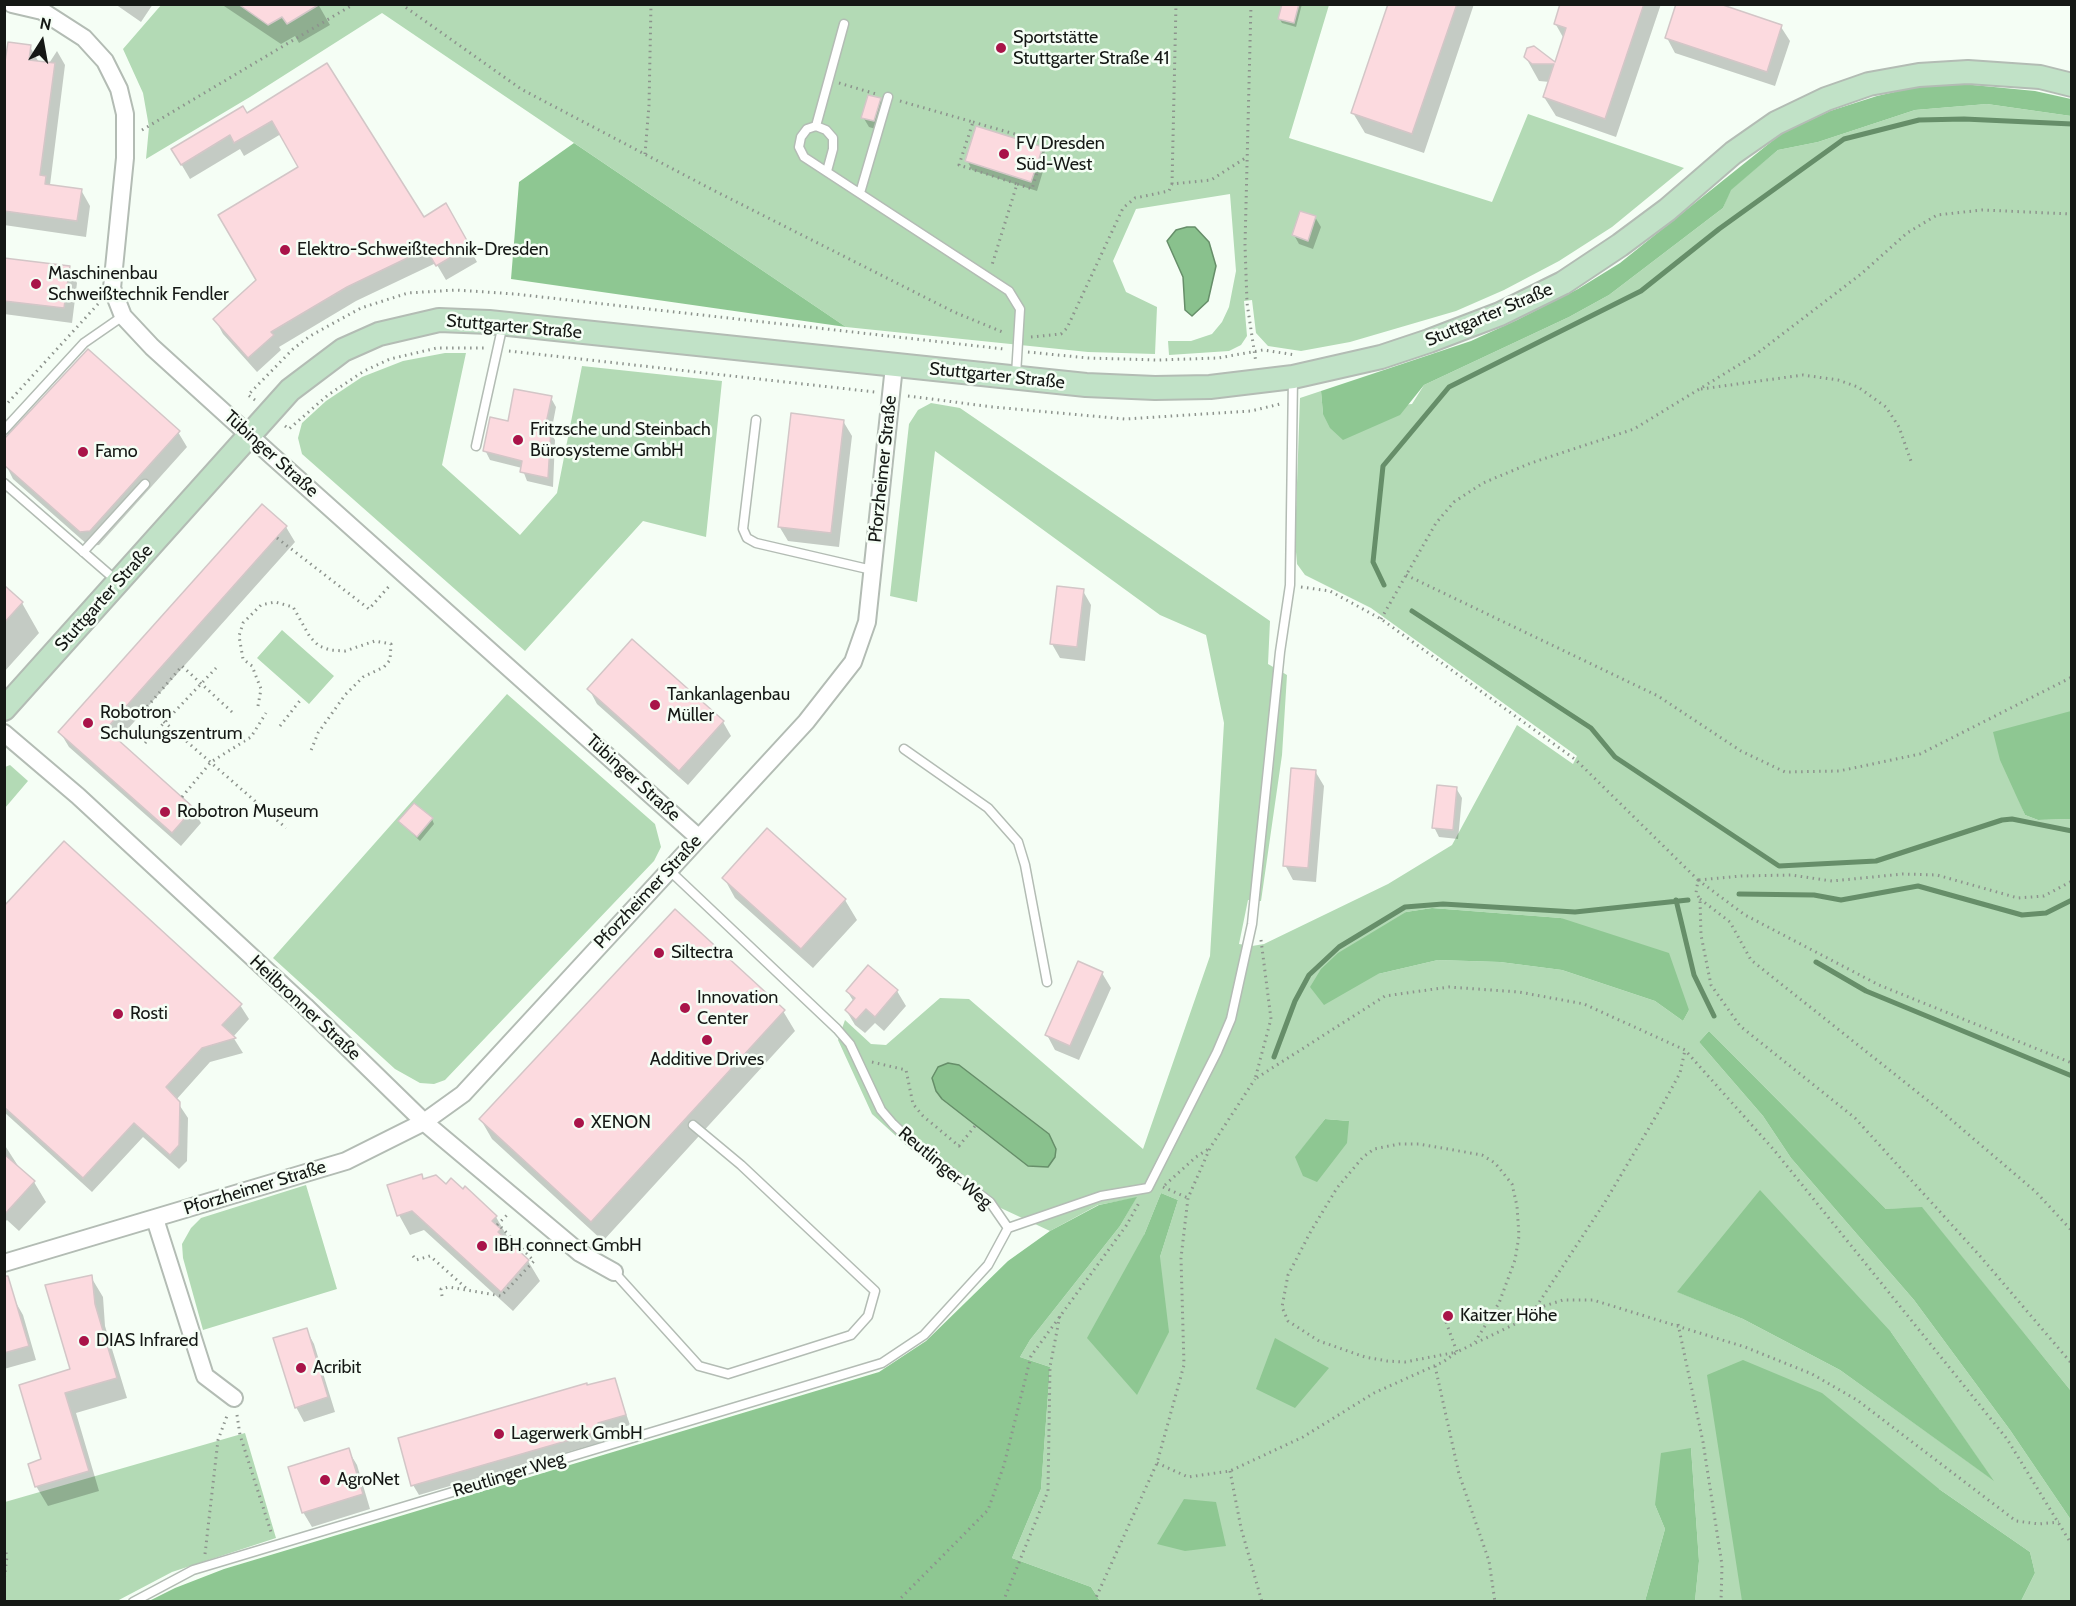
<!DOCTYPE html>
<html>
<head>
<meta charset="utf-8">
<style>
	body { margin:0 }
	#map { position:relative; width:2076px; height:1606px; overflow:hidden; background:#f5fef5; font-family:Cabin,sans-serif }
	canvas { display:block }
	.frame { position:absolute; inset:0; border:6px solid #151815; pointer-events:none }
	.north { position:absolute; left:12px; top:12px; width:60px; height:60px; -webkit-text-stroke:4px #f5fef5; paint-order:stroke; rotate:11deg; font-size:16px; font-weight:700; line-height:24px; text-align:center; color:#151815 }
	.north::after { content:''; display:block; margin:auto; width:21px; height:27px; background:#151815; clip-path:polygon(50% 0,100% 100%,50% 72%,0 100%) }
</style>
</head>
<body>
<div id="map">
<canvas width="2076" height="1606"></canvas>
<div class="frame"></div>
<div class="north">N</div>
</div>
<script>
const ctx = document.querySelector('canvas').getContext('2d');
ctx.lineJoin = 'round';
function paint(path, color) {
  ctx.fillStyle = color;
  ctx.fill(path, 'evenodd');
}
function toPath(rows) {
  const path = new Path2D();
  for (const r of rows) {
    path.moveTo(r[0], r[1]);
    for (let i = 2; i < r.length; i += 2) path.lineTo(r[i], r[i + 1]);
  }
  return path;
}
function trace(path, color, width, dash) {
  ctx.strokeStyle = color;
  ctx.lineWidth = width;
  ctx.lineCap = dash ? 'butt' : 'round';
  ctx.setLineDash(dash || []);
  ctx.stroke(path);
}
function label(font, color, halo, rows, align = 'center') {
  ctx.font = font + ' Cabin,sans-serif';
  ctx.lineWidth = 5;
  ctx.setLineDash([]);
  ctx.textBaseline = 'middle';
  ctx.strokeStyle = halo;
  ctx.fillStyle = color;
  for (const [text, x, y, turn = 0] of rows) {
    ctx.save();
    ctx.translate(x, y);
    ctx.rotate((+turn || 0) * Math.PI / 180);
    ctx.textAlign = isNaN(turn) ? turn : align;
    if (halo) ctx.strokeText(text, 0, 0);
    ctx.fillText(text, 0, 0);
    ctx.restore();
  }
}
paint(toPath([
	[162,4,1282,4,1278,19,1293,23,1299,5,1329,5,1289,138,1492,202,1528,114,1684,168,1612,227,1559,261,1504,290,1456,311,1350,342,1301,351,1268,346,1256,333,1252,300,1244,301,1247,336,1241,345,1229,351,1169,355,1168,341,1191,341,1212,334,1222,322,1229,307,1236,271,1230,194,1136,209,1113,261,1126,292,1157,307,1155,354,1088,352,846,327,382,13,250,97,146,159,149,127,143,93,123,49],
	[1987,104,2071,116,2071,711,2067,714,2014,788,2025,815,2038,820,2071,819,2071,1391,1922,1208,1886,1209,1709,1031,1699,1042,1763,1116,1791,1158,1914,1300,2010,1430,2071,1520,2071,1601,2021,1601,2035,1573,2030,1552,1939,1489,1742,1601,1695,1601,1699,1561,1691,1448,1655,1505,1665,1529,1645,1601,1100,1601,1091,1587,1012,1558,1041,1489,1050,1367,1020,1357,1030,1340,1120,1226,1136,1198,1098,1205,1050,1231,975,1196,908,1147,872,1114,838,1040,845,1020,871,1044,886,1045,940,998,969,999,1143,1149,1210,956,1224,723,1206,635,1160,615,935,451,917,602,890,596,909,424,918,410,931,403,960,408,1270,621,1268,664,1287,675,1282,755,1261,901,1248,900,1239,944,1252,946,1264,944,1388,884,1452,845,1517,725,1573,764,1577,756,1371,608,1305,575,1297,564,1295,540,1300,398,1321,391,1323,414,1412,404,1424,385,1569,317,1609,295,1723,208,1730,190,1778,150,1818,142,1915,110],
	[1432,908,1561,918,1689,1010,1683,1021,1655,1001,1562,970,1500,962,1438,960,1378,974,1406,912],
	[1325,1119,1349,1121,1296,1157],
	[1161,1193,1178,1200,1160,1257,1144,1235],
	[1678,1292,1891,1332,1992,1479,1840,1370,1743,1319],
	[445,353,466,353,442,465,520,535,557,493,582,366,722,381,706,537,643,521,525,651,302,454,298,438,302,423,326,401,362,377,403,361],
	[282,630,334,676,309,704,257,658],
	[507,694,655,824,661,847,654,861,445,1080,434,1084,420,1083,395,1069,273,958],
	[10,765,28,781,5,808,5,767],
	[306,1185,337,1289,203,1330,183,1258,182,1244,191,1228,201,1218],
	[245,1433,276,1538,172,1572,117,1601,5,1601,5,1502]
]), '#b3dab5');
paint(toPath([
	[1925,85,1973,85,2035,91,2071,99,2071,116,1987,104,1915,110,1818,142,1778,150,1731,190,1723,208,1609,295,1569,317,1424,385,1400,415,1343,440,1330,428,1323,414,1321,391,1471,341,1517,320,1578,289,1620,263,1781,134,1830,111,1877,96],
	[574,143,846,327,511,279,519,182],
	[2071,711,2071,819,2038,820,2025,815,2000,760,1993,732],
	[1432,908,1561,918,1669,953,1689,1010,1683,1021,1655,1001,1562,970,1500,962,1438,960,1378,974,1324,1005,1310,987,1321,969,1338,953,1406,912],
	[1709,1031,1886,1209,1922,1207,2071,1391,2071,1520,2010,1430,1914,1300,1791,1158,1763,1116,1699,1042],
	[1325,1119,1349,1121,1347,1143,1317,1182,1303,1176,1295,1157],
	[1760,1190,1891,1332,1994,1481,1840,1370,1743,1319,1677,1292],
	[1161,1193,1178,1200,1160,1257,1169,1332,1137,1395,1087,1338,1144,1235],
	[1137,1197,1120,1226,1030,1340,1020,1357,1050,1367,1041,1489,1012,1558,1091,1587,1100,1601,149,1601,175,1588,224,1569,879,1372,926,1341,1008,1261,1050,1231,1099,1205],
	[1275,1338,1329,1368,1295,1408,1256,1389],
	[1743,1360,1822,1393,1939,1489,2030,1552,2035,1573,2021,1601,1742,1601,1707,1375],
	[1691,1448,1699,1561,1695,1601,1645,1601,1665,1529,1655,1505,1661,1453],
	[1184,1499,1216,1502,1226,1546,1185,1551,1157,1544]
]), '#8ec792');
const water = toPath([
	[1187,227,1195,227,1209,242,1216,266,1208,301,1192,316,1185,310,1183,277,1167,241,1176,230,1187,227],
	[948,1063,959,1065,1049,1134,1056,1149,1055,1157,1048,1167,1028,1166,942,1099,936,1091,932,1078,938,1067,948,1063]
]);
paint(water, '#89c18d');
trace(water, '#668e69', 1.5);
paint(toPath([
	[115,4,153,4,141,22],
	[221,4,318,4,330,25,299,43,295,36,281,44],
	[1284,4,1302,4,1296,27,1282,23,1279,18],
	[1390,4,1474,4,1424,153,1365,133,1353,113],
	[1562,4,1661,4,1616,137,1556,116,1544,97,1550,82,1539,81,1525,56,1556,64,1564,39,1555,23],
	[1781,27,1790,41,1775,86,1675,53,1667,38],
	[30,47,44,71,57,51,65,65,50,185,81,190,90,206,86,237,4,225,4,53],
	[327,65,424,219,446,205,477,262,446,280,436,263,356,301,279,347,281,350,257,372,223,334,215,319,258,280,300,167,281,134,244,156,240,149,190,179,173,150,247,115],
	[880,100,885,109,879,130,869,127,863,117],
	[1042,148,1047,158,1037,191,972,170,967,160],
	[1315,217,1321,227,1313,249,1299,244,1294,235],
	[4,260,69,268,77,283,72,323,4,314],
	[551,398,556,407,551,433,555,440,553,487,527,481,522,468,490,460,485,450],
	[843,421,852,436,839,547,788,541,779,526],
	[178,432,187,447,99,545,89,546,13,479,5,463],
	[262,506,286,527,295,542,117,741,193,809,201,823,181,846,69,747,60,732],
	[4,587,22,603,39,633,4,672],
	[1083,591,1091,605,1085,661,1060,658,1052,644],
	[589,689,723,722,731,736,688,785,597,704],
	[1315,771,1324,786,1316,882,1293,880,1285,865],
	[1456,788,1462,798,1458,839,1439,837,1434,827],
	[432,819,434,824,420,841,400,822],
	[724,878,845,900,857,920,813,968,735,898],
	[4,909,240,1005,249,1019,233,1037,243,1053,210,1062,176,1100,188,1118,187,1161,179,1169,143,1137,92,1192,4,1112],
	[868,967,897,991,906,1006,884,1031,875,1023,865,1033,855,1025,846,1010,854,1002,847,991],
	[1102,973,1111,988,1079,1060,1055,1050,1047,1035],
	[783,1011,795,1031,603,1241,492,1139,481,1120],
	[4,1144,20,1169,34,1182,46,1202,19,1231,7,1220,4,1223],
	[423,1181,446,1186,496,1217,507,1236,507,1242,528,1261,540,1281,513,1311,424,1230,410,1235,399,1215],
	[91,1277,103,1297,105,1326,127,1398,76,1413,99,1491,48,1506,36,1486,72,1370],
	[15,1301,23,1315,36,1360,4,1369,4,1304],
	[306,1329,314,1344,335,1412,304,1422,296,1407],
	[614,1379,630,1425,603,1433,605,1441,419,1495,413,1485,587,1387],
	[348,1450,357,1465,370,1509,312,1527,303,1512]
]), '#0003');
trace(toPath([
	[1384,585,1373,562,1383,466,1449,387,1641,291,1719,229,1844,139,1919,120,1964,119,2072,124],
	[1412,611,1591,728,1615,757,1779,866,1876,861,2002,820,2012,819,2072,831],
	[1739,894,1814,895,1841,900,1918,886,2022,915,2046,913,2072,900],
	[1676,900,1694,975,1714,1016],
	[1816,962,1866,991,2072,1076],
	[1274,1057,1295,1001,1309,975,1339,947,1405,907,1443,904,1575,912,1688,900]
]), '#668e69', 5);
const building = toPath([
	[238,4,320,4,287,24,282,17,268,25,238,4],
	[1282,4,1299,4,1294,23,1278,19,1282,4],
	[1388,4,1457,4,1412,134,1351,113,1388,4],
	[1560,4,1644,4,1605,119,1543,97,1554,64,1532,64,1524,57,1527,48,1534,46,1555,62,1566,28,1554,24,1560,4],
	[1676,4,1720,4,1782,25,1767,72,1665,38,1676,4],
	[8,42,31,45,29,60,55,63,40,175,46,176,45,184,82,189,77,221,4,211,4,68,8,42],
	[327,63,424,217,446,203,470,246,436,266,426,249,347,287,271,332,274,335,248,358,213,319,256,280,218,215,298,167,272,121,234,143,230,135,181,165,171,149,243,106,247,113,327,63],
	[868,95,881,98,874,121,861,118,868,95],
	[976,126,1043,147,1031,182,965,161,976,126],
	[1300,211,1316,216,1308,241,1292,235,1300,211],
	[4,258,70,266,64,308,4,301,4,258],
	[88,349,180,431,90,531,80,532,4,465,4,439,88,349],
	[514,389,552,396,545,428,551,429,548,478,520,472,522,461,483,451,490,417,508,421,514,389],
	[791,413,844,420,831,533,778,527,791,413],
	[262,504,287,526,106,729,194,808,172,833,58,732,262,504],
	[4,585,23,602,4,623,4,585],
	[1057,586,1084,589,1077,647,1050,644,1057,586],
	[632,639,724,721,679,771,587,689,632,639],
	[1291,768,1316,770,1308,868,1283,866,1291,768],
	[1437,785,1457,787,1453,830,1432,828,1437,785],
	[414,803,433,818,417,837,398,821,414,803],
	[767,828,846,899,801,949,722,878,767,828],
	[64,841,242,1004,222,1025,236,1038,202,1048,166,1087,180,1102,179,1145,170,1155,134,1123,83,1178,4,1107,4,906,64,841],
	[675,909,785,1010,591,1222,479,1119,675,909],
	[1078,961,1103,972,1070,1046,1045,1035,1078,961],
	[868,965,898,990,875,1017,866,1009,856,1020,845,1010,855,998,846,991,868,965],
	[4,1154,35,1181,4,1215,4,1154],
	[422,1174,423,1179,436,1175,446,1184,451,1178,463,1189,465,1186,497,1216,492,1221,501,1229,498,1232,529,1260,501,1292,412,1211,397,1216,387,1185,422,1174],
	[92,1275,95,1304,117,1378,65,1393,89,1471,35,1487,28,1464,41,1459,19,1385,70,1369,45,1285,92,1275],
	[4,1276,8,1276,29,1346,4,1353,4,1276],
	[307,1328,328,1397,295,1408,273,1338,307,1328],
	[615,1378,626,1415,598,1423,601,1431,411,1486,398,1438,587,1383,587,1385,615,1378],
	[349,1448,363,1494,302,1513,288,1467,349,1448]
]);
paint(building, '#fcdadf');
trace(building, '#d3c6c7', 1.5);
const service = toPath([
	[816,126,844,24],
	[827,171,833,149,833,138,826,130,816,126,807,129,801,137,799,147,804,157,1009,291,1020,309,1016,375],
	[860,193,888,97],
	[756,420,743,529,747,538,756,543,872,570],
	[4,430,84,343,123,316],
	[476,446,503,324],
	[4,483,118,582],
	[83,552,145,484],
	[904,749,988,808,1018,842,1025,865,1047,982],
	[1008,1228,1101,1196,1148,1188,1217,1052,1231,1019,1252,924,1280,652,1290,585,1293,377],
	[614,1272,699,1366,728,1374,851,1335,868,1316,875,1291,741,1165,693,1125],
	[133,1602,193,1570,882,1363,924,1335,988,1265,1008,1228,990,1202,914,1144,893,1124,881,1110,850,1044,837,1029,669,870]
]);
const minor = toPath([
	[12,4,42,11,84,38,105,61,119,89,125,114,125,158,112,288,123,316,152,347,271,455,699,838],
	[4,733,78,796,305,1006,424,1122,580,1253,614,1272],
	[155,1219,205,1376,234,1398],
	[4,1263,346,1161,424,1122,463,1094,806,722,853,662,867,622,894,366]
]);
const secondary = toPath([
	[4,709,290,390,343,350,379,334,439,320,489,322,1086,385,1155,388,1210,387,1293,377,1381,357,1429,341,1500,314,1563,283,1620,245,1667,210,1733,153,1776,123,1826,99,1869,84,1919,75,1968,72,2040,77,2072,85]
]);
trace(service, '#b3bcb4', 11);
trace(minor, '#b3bcb4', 20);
trace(secondary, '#b3bcb4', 26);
trace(toPath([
	[401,4,521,89,711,189,954,312,1005,333],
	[1251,4,1245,245,1247,303,1256,363],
	[839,83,876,94],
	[900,101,973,122,959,165,1017,184,992,265],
	[973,122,1046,143,1032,189,1017,184],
	[142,130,354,4],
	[645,154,649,105,651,4],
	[1172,184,1176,4],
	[1031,337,1061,334,1067,328,1123,208,1135,198,1169,191,1172,184,1211,180,1247,157],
	[509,351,875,392],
	[1028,352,1088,358,1158,360,1218,358,1263,350,1296,355],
	[1701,389,1803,375,1838,380,1858,387,1886,407,1899,427,1912,464],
	[908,396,993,407,1125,419,1251,411,1280,404],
	[255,400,248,395,293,349,310,336,361,308,408,293,456,290,515,294,1004,349],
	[4,407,99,303],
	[285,426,289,429,328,395,364,371,390,359,437,348,484,348],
	[277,538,369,609,391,584],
	[1406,575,1658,696,1741,751,1785,772,1839,771,1920,754,2072,677],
	[1301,587,1330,591,1381,619,1576,760,1698,880,1696,893,1700,899,1701,935,1711,985,1740,1026,1855,1118,1980,1256,2072,1364],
	[1381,619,1436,523,1454,502,1483,483,1531,463,1634,429,1755,355,1861,274,1907,233,1937,215,1982,210,2072,214],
	[258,706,261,689,252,666,243,659,239,636,243,623,261,605,275,602,293,607,310,637,319,646,330,650,345,651,375,641,391,644,390,660,384,667,363,677,345,695,318,733,310,753],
	[232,712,182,666,147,707,286,828],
	[280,726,302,698],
	[145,743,216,668],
	[182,797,211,762,251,737,266,713],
	[1698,880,1745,915,1879,985,2072,1063],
	[1699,880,1741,876,1791,875,1832,881,1903,874,1937,875,2018,898,2044,896,2072,881],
	[1700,899,1730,922,1751,960,1941,1111,2036,1192,2072,1231],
	[1261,940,1271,1019,1255,1079,1385,996,1449,987,1519,992,1584,1004,1685,1050,1774,1150,2007,1439,2072,1545],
	[872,1062,906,1070,913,1104,923,1116,959,1146,975,1126],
	[1165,1185,1196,1157,1210,1148],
	[1163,1187,1188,1198],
	[497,1225,508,1214],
	[413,1256,416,1260,430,1256,468,1290],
	[442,1296,441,1289,449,1287,501,1296,534,1261,498,1224],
	[1536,1307,1605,1202,1662,1106,1680,1073,1685,1050],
	[1446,1322,1457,1352,1405,1362,1387,1361,1365,1357,1319,1341,1288,1321,1282,1307,1288,1275,1311,1231,1337,1188,1363,1157,1374,1149,1399,1144,1419,1144,1482,1155,1495,1163,1512,1184,1517,1206,1519,1236,1515,1260,1499,1303,1475,1342],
	[1678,1324,1703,1442,1722,1565,1721,1602],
	[1435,1366,1459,1474,1489,1561,1495,1602],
	[237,1415,240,1435,271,1532],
	[1157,1463,1188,1477,1230,1471,1303,1437,1374,1393,1443,1362,1457,1352,1517,1323,1535,1309,1563,1300,1593,1300,1745,1347,1812,1374,1857,1400,2016,1521,2039,1524,2059,1522],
	[1230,1471,1241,1528,1262,1602],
	[4,1547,7,1556,4,1582],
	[205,1554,218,1440,228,1413],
	[897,1602,988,1510,1004,1465,1031,1356,1126,1226,1140,1201],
	[1003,1602,1048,1491,1050,1367,1060,1315],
	[1094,1602,1157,1463,1184,1365,1181,1258,1188,1198,1210,1148,1255,1079]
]), '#8d938d', 3, [1.5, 4.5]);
trace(service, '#fff', 8);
trace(minor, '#fff', 16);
trace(secondary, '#c1e2c7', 22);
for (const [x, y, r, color] of [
	[1001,48,6,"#a91449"],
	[1004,154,6,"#a91449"],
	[285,250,6,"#a91449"],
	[36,284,6,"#a91449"],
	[518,440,6,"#a91449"],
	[83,452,6,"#a91449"],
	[655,705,6,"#a91449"],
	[88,723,6,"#a91449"],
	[165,812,6,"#a91449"],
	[659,953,6,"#a91449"],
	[685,1008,6,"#a91449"],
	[118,1014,6,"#a91449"],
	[707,1040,6,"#a91449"],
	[579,1123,6,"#a91449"],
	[482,1246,6,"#a91449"],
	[1448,1316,6,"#a91449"],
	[84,1341,6,"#a91449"],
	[301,1368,6,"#a91449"],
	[499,1434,6,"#a91449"],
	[325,1480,6,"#a91449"]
]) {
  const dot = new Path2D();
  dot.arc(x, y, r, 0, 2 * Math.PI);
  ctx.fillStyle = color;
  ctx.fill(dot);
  trace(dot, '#f5fef5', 2);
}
label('18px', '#151815', '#f5fef5', [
	["Sportstätte",1013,38],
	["Stuttgarter Straße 41",1013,59],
	["FV Dresden",1016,144],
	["Süd-West",1016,165],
	["Elektro-Schweißtechnik-Dresden",297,250],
	["Maschinenbau",48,274],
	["Schweißtechnik Fendler",48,295],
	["Fritzsche und Steinbach",530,430],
	["Bürosysteme GmbH",530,451],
	["Famo",95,452],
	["Tankanlagenbau",667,695],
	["Müller",667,716],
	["Robotron",100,713],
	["Schulungszentrum",100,734],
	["Robotron Museum",177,812],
	["Siltectra",671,953],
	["Innovation",697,998],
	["Center",697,1019],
	["Rosti",130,1014],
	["Additive Drives",707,1060,"center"],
	["XENON",591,1123],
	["IBH connect GmbH",494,1246],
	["Kaitzer Höhe",1460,1316],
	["DIAS Infrared",96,1341],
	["Acribit",313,1368],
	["Lagerwerk GmbH",511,1434],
	["AgroNet",337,1480]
], 'left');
label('18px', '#151815', '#f5fef5', [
	["Stuttgarter Straße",1489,315,-23],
	["Stuttgarter Straße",514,327,5],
	["Stuttgarter Straße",997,376,6],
	["Tübinger Straße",271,454,42],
	["Pforzheimer Straße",883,469,-84],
	["Stuttgarter Straße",104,598,-48],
	["Tübinger Straße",633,778,42],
	["Pforzheimer Straße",648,892,-47],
	["Heilbronner Straße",305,1008,43],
	["Reutlinger Weg",945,1168,40],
	["Pforzheimer Straße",255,1188,-17],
	["Reutlinger Weg",509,1475,-17]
]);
</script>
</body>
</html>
